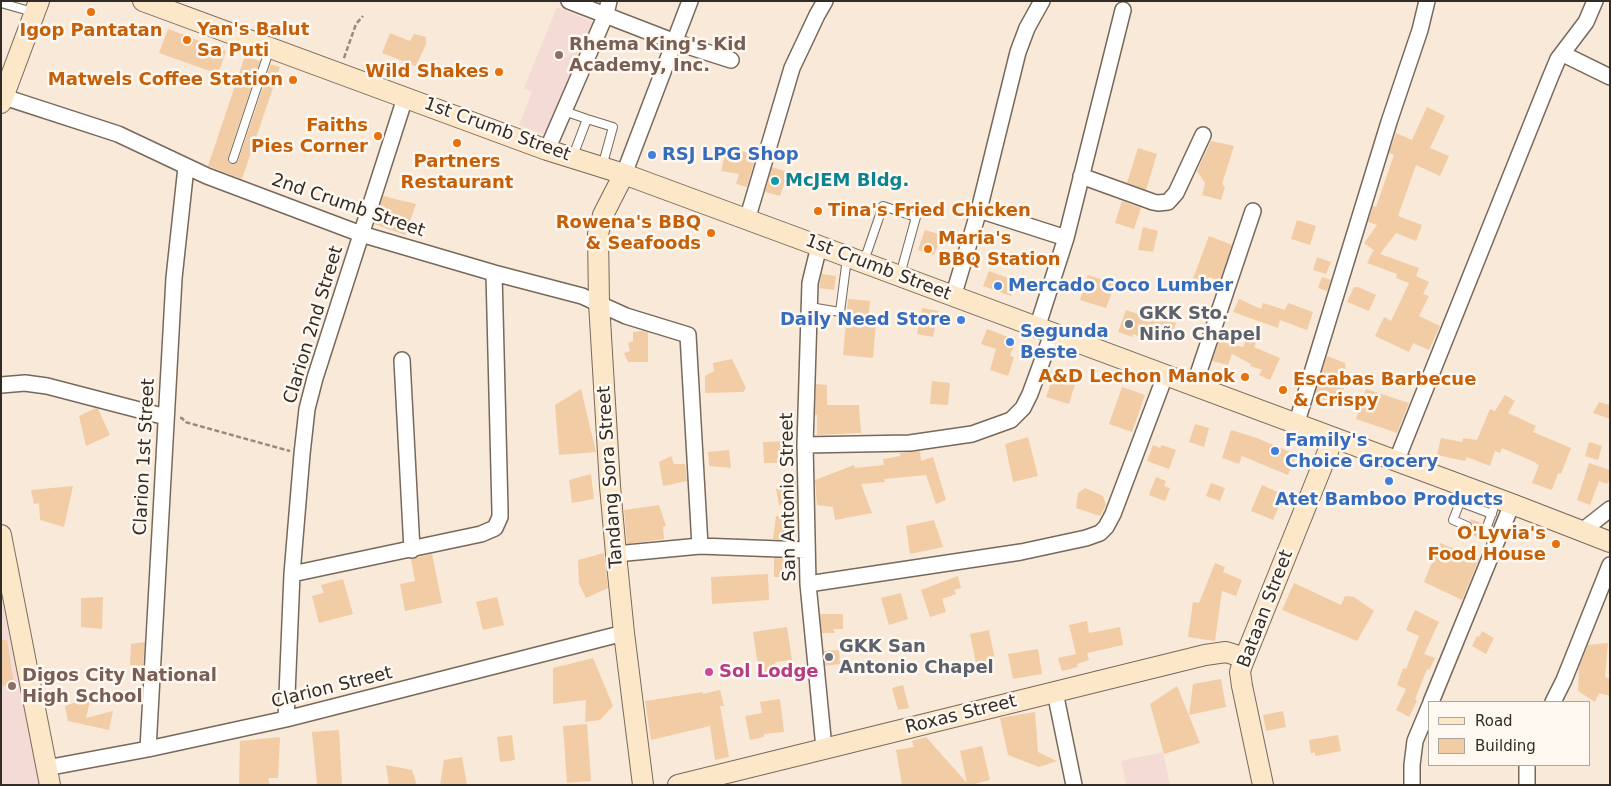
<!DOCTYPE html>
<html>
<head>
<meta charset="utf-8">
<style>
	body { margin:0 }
	#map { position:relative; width:1611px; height:786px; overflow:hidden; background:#f9e9d9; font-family:"DejaVu Sans",sans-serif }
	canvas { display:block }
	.frame { position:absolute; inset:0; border:2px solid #322c26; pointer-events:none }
	.legend { position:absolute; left:1428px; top:701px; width:162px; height:65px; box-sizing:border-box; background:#fef8f1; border:1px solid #aca6a0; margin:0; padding:6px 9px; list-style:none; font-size:15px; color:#322c26 }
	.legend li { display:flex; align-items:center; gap:10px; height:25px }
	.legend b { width:25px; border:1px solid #aca6a0 }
</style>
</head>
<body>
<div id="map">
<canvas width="1611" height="786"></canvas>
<div class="frame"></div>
<ul class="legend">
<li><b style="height:6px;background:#fce7c8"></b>Road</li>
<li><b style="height:14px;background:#f2cca5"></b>Building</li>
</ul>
</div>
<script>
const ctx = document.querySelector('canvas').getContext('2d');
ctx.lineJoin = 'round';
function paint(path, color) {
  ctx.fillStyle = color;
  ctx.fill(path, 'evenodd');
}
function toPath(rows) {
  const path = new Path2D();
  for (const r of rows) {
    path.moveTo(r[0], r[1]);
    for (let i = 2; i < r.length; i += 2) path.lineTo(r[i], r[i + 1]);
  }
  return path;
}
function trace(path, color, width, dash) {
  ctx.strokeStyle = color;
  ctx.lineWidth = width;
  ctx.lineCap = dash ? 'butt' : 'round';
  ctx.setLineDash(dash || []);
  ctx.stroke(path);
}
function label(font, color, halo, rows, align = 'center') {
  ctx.font = font + ' "DejaVu Sans",sans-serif';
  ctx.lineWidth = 5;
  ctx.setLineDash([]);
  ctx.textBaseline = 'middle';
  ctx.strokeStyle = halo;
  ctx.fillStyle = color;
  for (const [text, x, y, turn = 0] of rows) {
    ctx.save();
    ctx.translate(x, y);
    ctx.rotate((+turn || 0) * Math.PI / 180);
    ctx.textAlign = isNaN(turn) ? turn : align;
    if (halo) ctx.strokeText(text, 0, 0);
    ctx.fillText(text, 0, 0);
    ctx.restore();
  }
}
paint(toPath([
	[557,7,593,22,547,136,519,125,532,92,524,88],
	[1,587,43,785,1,785],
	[1163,752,1170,785,1126,785,1121,761]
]), '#f5dbd5');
paint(toPath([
	[168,29,226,51,218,74,159,53],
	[390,33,410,41,414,34,426,37,426,44,416,66,382,53],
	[245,56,260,61,228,157,228,161,231,164,235,164,238,161,271,64,280,67,242,179,208,166],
	[1427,107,1445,116,1430,148,1449,156,1440,176,1416,165,1398,216,1422,225,1416,241,1396,233,1380,254,1419,268,1416,276,1429,282,1423,294,1429,296,1419,316,1440,326,1429,350,1413,343,1409,352,1375,336,1384,317,1391,321,1409,283,1396,278,1397,274,1367,263,1373,251,1375,251,1364,243,1377,225,1368,222,1373,206,1376,207,1394,155,1389,153,1396,133,1412,140],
	[1211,141,1234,146,1222,184,1225,187,1221,200,1202,195,1205,183,1197,171],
	[1138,148,1157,154,1146,190,1127,183],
	[726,150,742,151,756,155,747,187,736,184,739,174,721,171],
	[772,167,788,172,780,196,765,192],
	[383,196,416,204,405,235,374,224],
	[1122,201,1141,208,1134,229,1115,223],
	[1297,220,1316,226,1310,245,1291,239],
	[1143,227,1158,231,1153,252,1138,250],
	[925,230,942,235,934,255,918,250],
	[1209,236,1232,245,1220,281,1209,277,1205,286,1192,281],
	[1317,257,1331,262,1326,274,1313,270],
	[989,271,1016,281,1011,296,983,286],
	[822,274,836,276,834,290,819,288],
	[1088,275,1115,284,1106,308,1080,300],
	[1322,277,1331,280,1327,291,1318,288],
	[1354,287,1358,287,1376,295,1369,311,1347,302],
	[848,299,870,301,868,322,876,322,873,358,843,355],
	[1239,299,1261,309,1263,303,1285,310,1288,303,1313,312,1307,330,1280,320,1278,328,1233,312],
	[922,308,939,311,933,337,917,334],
	[1126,310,1162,322,1163,319,1176,323,1169,341,1152,335,1150,341,1133,334,1132,337,1118,332],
	[987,329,1016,340,1010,356,1014,357,1008,376,990,370,996,349,981,344],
	[643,331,648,332,648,362,628,362,624,353,630,351,628,343,633,341,633,332],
	[1247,339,1256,343,1254,347,1280,358,1270,380,1259,375,1262,370,1250,366,1251,364,1232,354,1228,365,1212,361,1219,341,1243,347],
	[1327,356,1345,363,1347,379,1339,404,1314,397],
	[732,359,746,388,743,392,705,393,705,376,714,371,713,363],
	[1053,377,1075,384,1069,404,1046,397],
	[932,381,950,383,948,405,930,404],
	[816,384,827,385,827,405,859,405,861,433,817,435,817,415,815,415],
	[1122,387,1145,395,1132,432,1109,424],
	[581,389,596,452,559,455,555,405],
	[1366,389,1409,403,1397,433,1356,419],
	[1505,395,1515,401,1508,413,1536,426,1533,432,1571,448,1561,474,1558,473,1552,490,1532,483,1539,465,1536,464,1537,463,1502,448,1500,453,1495,451,1490,466,1467,457,1465,461,1437,455,1441,438,1462,442,1463,438,1477,440,1490,409,1495,411],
	[1599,402,1610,405,1610,419,1593,413],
	[96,408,98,409,110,435,86,446,79,416],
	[1195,424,1209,428,1204,447,1189,442],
	[1231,430,1257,438,1297,455,1288,475,1242,456,1239,464,1222,458],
	[1028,437,1038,476,1013,482,1005,444],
	[788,441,789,463,764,463,763,442],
	[1589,442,1602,446,1598,460,1585,456],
	[1153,445,1160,448,1162,445,1176,450,1169,469,1147,461],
	[729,450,731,468,709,466,708,452],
	[920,451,921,461,933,457,946,500,936,504,926,475,884,479,885,482,861,484,872,513,835,520,833,507,817,505,815,480,854,465,855,468,884,465,883,459,900,456,900,453],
	[671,456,674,464,685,464,687,481,663,486,659,462],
	[1589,463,1610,470,1610,478,1607,484,1599,481,1590,505,1577,500],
	[591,474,594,499,572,503,569,480],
	[1156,477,1166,481,1164,486,1170,488,1165,501,1149,495],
	[796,479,797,504,779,505,776,489],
	[1211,483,1225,488,1220,501,1206,496],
	[1262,485,1284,495,1273,520,1251,511],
	[73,486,64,527,40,520,39,503,34,504,31,490],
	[1085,488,1103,496,1106,505,1100,516,1076,508,1078,493],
	[659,505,666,526,663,527,664,539,627,544,624,510],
	[776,516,787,516,788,540,773,539],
	[1470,519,1482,523,1479,532,1481,538,1465,533,1472,528],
	[934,520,943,547,910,554,906,526],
	[1440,543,1479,559,1462,600,1424,582],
	[604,553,608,588,586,598,579,584,578,560],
	[432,554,442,603,405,611,400,584,415,581,411,559],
	[774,558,787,559,790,578,774,577],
	[1215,563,1225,567,1223,572,1242,580,1236,596,1222,591,1215,641,1188,637,1193,602,1199,603],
	[768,574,769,600,712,604,711,577],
	[958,576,961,588,954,590,956,594,942,599,946,612,930,617,921,590],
	[343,579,353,614,319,623,312,596,324,593,321,585],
	[1294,583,1341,605,1345,596,1354,597,1374,611,1357,641,1282,610],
	[901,593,908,619,889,625,881,598],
	[103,597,102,629,81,627,81,598],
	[497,597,504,625,483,630,476,602],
	[1415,610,1439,622,1424,654,1435,658,1429,670,1427,669,1415,699,1417,701,1409,717,1396,710,1406,689,1397,685,1403,668,1406,669,1419,636,1406,630],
	[820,614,843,614,843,629,833,629,835,633,822,633],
	[1087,621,1089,633,1120,627,1123,645,1087,653,1089,660,1077,664,1078,667,1062,671,1058,658,1076,654,1069,625],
	[787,627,792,660,775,662,776,671,759,674,753,632],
	[989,630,995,660,976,663,970,634],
	[1482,631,1494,638,1486,654,1472,646,1477,636,1479,637],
	[1,640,7,640,14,684,1,686],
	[145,642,143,666,130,665,131,644],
	[1608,643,1605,677,1610,679,1610,696,1599,693,1595,702,1578,691,1579,667,1588,645],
	[1038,649,1042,674,1013,679,1008,654],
	[839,650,840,664,825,666,824,651],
	[593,658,613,706,600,720,585,722,586,700,553,704,553,668],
	[1221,679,1226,707,1189,715,1193,684],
	[903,685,909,708,898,710,892,688],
	[1177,686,1200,743,1164,754,1150,704],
	[720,690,724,706,720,706,729,757,715,760,710,726,651,740,645,701,703,692,703,694],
	[91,697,86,718,113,711,109,730,68,721,65,706],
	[780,699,784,732,764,734,764,737,750,740,745,716,762,713,760,702],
	[1283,711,1286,727,1266,731,1263,715],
	[1035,712,1038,752,1057,761,1039,767,1008,755,1000,718],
	[587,724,591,781,567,783,563,726],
	[339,730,342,785,317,785,312,732],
	[512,735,515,760,500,762,497,737],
	[1338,735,1341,751,1316,756,1314,752,1311,754,1309,740],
	[280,737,278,778,268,778,270,785,239,785,240,741],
	[926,737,967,783,960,751,982,746,990,780,971,785,902,785,896,750,914,747,912,741],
	[462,757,467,785,440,785,444,760],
	[386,765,412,770,417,785,389,785]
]), '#f2cca5');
const lane = toPath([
	[2,1,1,3,33,12],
	[564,111,587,119],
	[573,156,587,119,613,127,602,167],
	[233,159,270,48],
	[864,261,883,206,916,217,900,275],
	[810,307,840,312,847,258],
	[1466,487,1453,520,1467,526],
	[1460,502,1492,514],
	[1485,532,1497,499]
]);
const street = toPath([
	[569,1,675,42,731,60],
	[1563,54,1610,77],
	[1,96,118,134,207,176,361,234,494,273,582,296,626,316,688,335,700,546],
	[547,150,606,14,609,1],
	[624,174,690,1],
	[1081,176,1153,202,1158,203,1168,202,1176,193,1203,135],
	[979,210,1066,238],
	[747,220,792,68,817,15,825,1],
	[819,246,810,283,805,445,808,584,824,748],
	[953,297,979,210,1018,52,1027,28,1042,1],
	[1037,328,1066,238,1123,10],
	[402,360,412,550],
	[1,385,25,383,47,386,166,417],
	[1194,386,1253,211],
	[1296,425,1389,122,1420,30,1427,1],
	[805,445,910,443,972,434,1011,420,1023,408,1030,394,1052,334],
	[1396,462,1550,78,1558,59,1586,22,1595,1],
	[1582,531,1610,509],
	[616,554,700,546,806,550],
	[292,574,481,534,495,528,500,517,500,511,494,273],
	[808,584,1021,552,1086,538,1100,533,1106,527,1113,514,1165,376],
	[1055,692,1074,785],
	[1431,702,1512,504],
	[1553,702,1564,680,1610,565],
	[286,719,292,574,302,454,307,409,315,378,405,98],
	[148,749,174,278,186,167],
	[46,768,148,749,286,719,624,633],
	[1412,785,1412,765,1415,741,1430,705],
	[1527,785,1527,765]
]);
const secondary = toPath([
	[143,1,547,150,624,174,819,246,1512,504,1610,542],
	[1,103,39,1],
	[624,174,603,215,598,234,599,303,610,486,616,554,624,633,643,785],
	[1,535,50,785],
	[678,785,1205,655,1226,652,1245,658],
	[1263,785,1242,686,1240,672,1242,665,1333,439]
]);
trace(lane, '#76695b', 10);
trace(street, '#76695b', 18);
trace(secondary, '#76695b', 22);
trace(toPath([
	[344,58,356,24,363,16],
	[180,418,182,418,185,422,290,451]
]), '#968b80', 2.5, [5, 2.5]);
trace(lane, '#fff', 8);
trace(street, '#fff', 15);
trace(secondary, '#fce7c8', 20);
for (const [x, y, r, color] of [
	[91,12,5,"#e8710a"],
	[187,40,5,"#e8710a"],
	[559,55,5,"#8d6e63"],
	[499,72,5,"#e8710a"],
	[293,80,5,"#e8710a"],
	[378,136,5,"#e8710a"],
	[457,143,5,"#e8710a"],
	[652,155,5,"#3f7fe0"],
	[775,181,5,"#0f9aa8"],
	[818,211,5,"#e8710a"],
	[711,233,5,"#e8710a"],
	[928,249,5,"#e8710a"],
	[998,286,5,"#3f7fe0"],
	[961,320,5,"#3f7fe0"],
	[1129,324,5,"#6b7280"],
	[1010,342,5,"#3f7fe0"],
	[1245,377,5,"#e8710a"],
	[1283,390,5,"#e8710a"],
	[1275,451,5,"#3f7fe0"],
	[1389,481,5,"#3f7fe0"],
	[1556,544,5,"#e8710a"],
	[829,657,5,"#6b7280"],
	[709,672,5,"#d1479c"],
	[12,686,5,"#8d6e63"]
]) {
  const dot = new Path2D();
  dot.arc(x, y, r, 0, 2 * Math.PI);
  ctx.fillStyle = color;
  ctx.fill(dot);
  trace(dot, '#fef8f1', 2);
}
label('bold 18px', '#c56008', '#fef8f1', [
	["Yan's Balut",197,30,"left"],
	["Sa Puti",197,51,"left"],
	["Igop Pantatan",91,31,"center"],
	["Wild Shakes",489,72],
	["Matwels Coffee Station",283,80],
	["Faiths",368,126],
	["Pies Corner",368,147],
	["Partners",457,162,"center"],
	["Restaurant",457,183,"center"],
	["Tina's Fried Chicken",828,211,"left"],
	["Rowena's BBQ",701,223],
	["& Seafoods",701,244],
	["Maria's",938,239,"left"],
	["BBQ Station",938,260,"left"],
	["A&D Lechon Manok",1235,377],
	["Escabas Barbecue",1293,380,"left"],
	["& Crispy",1293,401,"left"],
	["O'Lyvia's",1546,534],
	["Food House",1546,555]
], 'right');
label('bold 18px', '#785e54', '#fef8f1', [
	["Rhema King's Kid",569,45],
	["Academy, Inc.",569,66],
	["Digos City National",22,676],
	["High School",22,697]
], 'left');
label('18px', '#322c26', '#fef8f1', [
	["1st Crumb Street",497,130,20],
	["2nd Crumb Street",348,206,19],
	["1st Crumb Street",878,268,21],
	["Clarion 2nd Street",314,325,-73],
	["Clarion 1st Street",145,457,-87],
	["Tandang Sora Street",611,477,-94],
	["San Antonio Street",789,497,-91],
	["Bataan Street",1266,609,-69],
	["Clarion Street",332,688,-14],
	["Roxas Street",961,715,-14]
]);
label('bold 18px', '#366cbe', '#fef8f1', [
	["RSJ LPG Shop",662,155],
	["Mercado Coco Lumber",1008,286],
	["Daily Need Store",951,320,"right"],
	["Segunda",1020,332],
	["Beste",1020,353],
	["Family's",1285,441],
	["Choice Grocery",1285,462],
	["Atet Bamboo Products",1389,500,"center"]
], 'left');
label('bold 18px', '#0d838f', '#fef8f1', [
	["McJEM Bldg.",785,181]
], 'left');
label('bold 18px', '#5b616d', '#fef8f1', [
	["GKK Sto.",1139,314],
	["Niño Chapel",1139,335],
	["GKK San",839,647],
	["Antonio Chapel",839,668]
], 'left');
label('bold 18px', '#b23c85', '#fef8f1', [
	["Sol Lodge",719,672]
], 'left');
</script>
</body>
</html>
